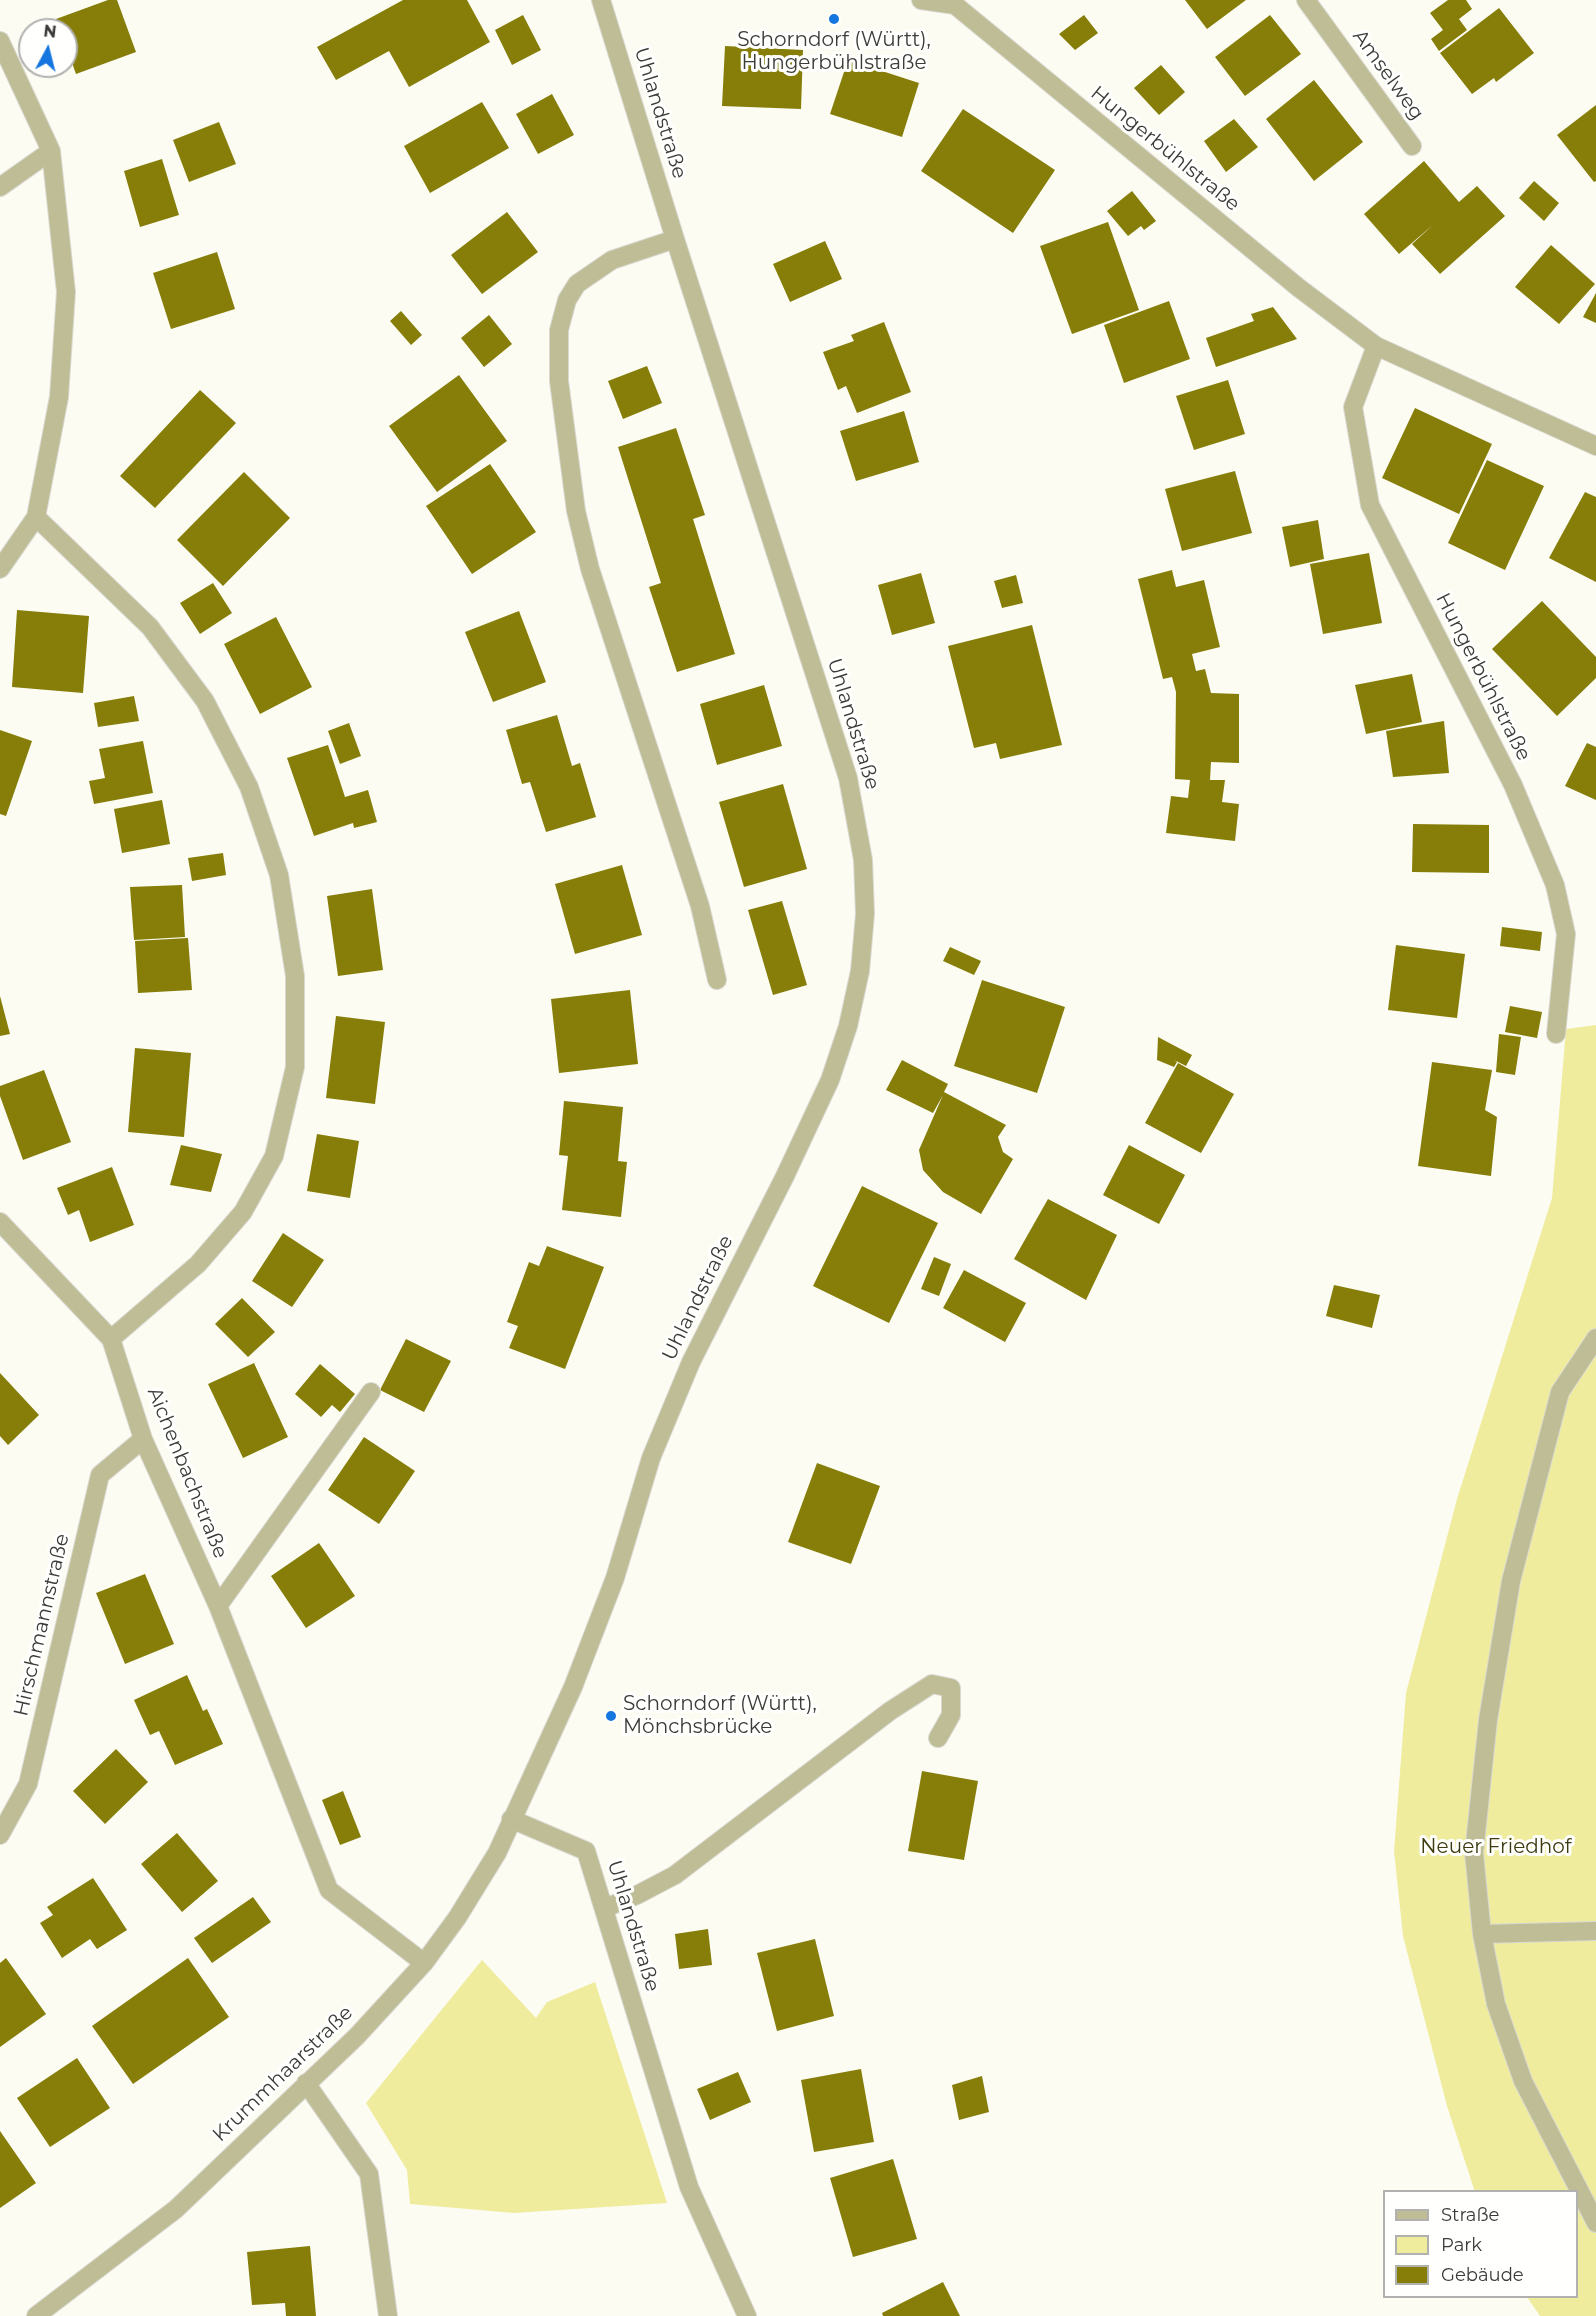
<!DOCTYPE html>
<html>
<head>
<meta charset="utf-8">
<style>
	body { margin:0 }
	#map { position:relative; width:1596px; height:2316px; overflow:hidden; background:#fcfcf3; font-family:Montserrat,sans-serif }
	canvas { display:block }
	.legend { position:absolute; left:1383px; top:2190px; width:195px; height:108px; box-sizing:border-box; background:#fffffe; border:2px solid #b1b1af; margin:0; padding:8px 10px; list-style:none; font-size:18px; color:#3c3b38 }
	.legend li { display:flex; align-items:center; gap:12px; height:30px }
	.legend b { width:30px; border:2px solid #b1b1af }
	.north { position:absolute; left:18px; top:18px; width:60px; height:60px; box-sizing:border-box; background:#fffffe; border:2px solid #b1b1af; border-radius:50%; rotate:7deg; font-size:16px; font-weight:700; line-height:24px; text-align:center; color:#3c3b38 }
	.north::after { content:''; display:block; margin:auto; width:21px; height:27px; background:#1676df; clip-path:polygon(50% 0,100% 100%,50% 72%,0 100%) }
</style>
</head>
<body>
<div id="map">
<canvas width="1596" height="2316"></canvas>
<ul class="legend">
<li><b style="height:8px;background:#bfbd95"></b>Straße</li>
<li><b style="height:16px;background:#f0ec9e"></b>Park</li>
<li><b style="height:16px;background:#867e09"></b>Gebäude</li>
</ul>
<div class="north">N</div>
</div>
<script>
const ctx = document.querySelector('canvas').getContext('2d');
ctx.lineJoin = 'round';
function paint(path, color) {
  ctx.fillStyle = color;
  ctx.fill(path, 'evenodd');
}
function toPath(rows) {
  const path = new Path2D();
  for (const r of rows) {
    path.moveTo(r[0], r[1]);
    for (let i = 2; i < r.length; i += 2) path.lineTo(r[i], r[i + 1]);
  }
  return path;
}
function trace(path, color, width, dash) {
  ctx.strokeStyle = color;
  ctx.lineWidth = width;
  ctx.lineCap = dash ? 'butt' : 'round';
  ctx.setLineDash(dash || []);
  ctx.stroke(path);
}
function label(font, color, halo, rows, align = 'center') {
  ctx.font = font + ' Montserrat,sans-serif';
  ctx.lineWidth = 6;
  ctx.setLineDash([]);
  ctx.textBaseline = 'middle';
  ctx.strokeStyle = halo;
  ctx.fillStyle = color;
  for (const [text, x, y, turn = 0] of rows) {
    ctx.save();
    ctx.translate(x, y);
    ctx.rotate((+turn || 0) * Math.PI / 180);
    ctx.textAlign = isNaN(turn) ? turn : align;
    if (halo) ctx.strokeText(text, 0, 0);
    ctx.fillText(text, 0, 0);
    ctx.restore();
  }
}
paint(toPath([
	[1596,1025,1596,2316,1540,2316,1527,2297,1576,2296,1576,2192,1475,2192,1447,2106,1403,1936,1394,1851,1406,1693,1457,1499,1552,1198,1566,1029],
	[482,1960,536,2018,547,2002,595,1982,667,2203,514,2213,410,2204,407,2170,366,2103]
]), '#f0ec9e');
paint(toPath([
	[108,0,117,0,136,52,76,74,66,46,66,30,60,30,56,19],
	[403,0,467,0,490,42,409,87,389,51,336,80,317,47],
	[1185,0,1246,0,1207,29],
	[1448,0,1466,0,1472,9,1459,19,1467,30,1439,51,1431,39,1443,30,1430,13],
	[1499,8,1534,53,1496,82,1494,78,1472,94,1440,53],
	[523,15,541,50,512,65,495,30],
	[1084,15,1098,33,1075,50,1059,34],
	[1270,15,1301,54,1245,96,1215,57],
	[725,46,803,50,801,109,722,106],
	[848,60,919,83,902,137,830,114],
	[1161,65,1185,92,1159,115,1134,88],
	[1314,80,1363,142,1314,181,1266,119],
	[552,94,574,135,538,154,516,114],
	[482,102,509,148,430,193,404,146],
	[1596,105,1596,181,1594,182,1557,135],
	[963,109,1055,170,1013,233,921,171],
	[1234,119,1258,147,1226,172,1204,141],
	[219,122,236,164,189,182,173,140],
	[162,159,179,215,140,227,124,171],
	[1424,161,1459,202,1477,186,1505,216,1440,274,1412,244,1434,224,1399,254,1364,214],
	[1534,181,1559,203,1544,221,1519,198],
	[1132,191,1156,221,1144,230,1141,226,1128,236,1107,211],
	[507,212,538,252,482,294,451,255],
	[1108,222,1139,310,1072,334,1040,246],
	[825,241,842,279,790,302,773,264],
	[1551,245,1595,284,1559,324,1515,287],
	[217,252,235,309,171,329,153,273],
	[1596,293,1596,323,1583,317],
	[1169,301,1190,359,1124,383,1104,325],
	[1273,307,1297,339,1216,367,1206,338,1254,321,1251,314],
	[401,311,422,335,411,345,390,321],
	[489,315,512,344,484,367,461,338],
	[884,322,911,392,857,413,846,386,838,390,823,352,854,341,851,335],
	[647,366,662,403,623,419,608,381],
	[459,375,507,441,437,492,389,426],
	[1228,380,1245,434,1194,450,1176,396],
	[200,390,236,423,155,508,120,476],
	[1415,408,1492,444,1459,514,1382,478],
	[904,411,919,462,856,481,840,431],
	[676,428,705,515,693,519,735,654,677,672,649,587,661,583,618,447],
	[1487,460,1544,486,1505,570,1448,543],
	[490,464,536,532,472,574,426,506],
	[1235,471,1252,533,1182,551,1165,489],
	[244,472,290,518,223,586,177,540],
	[1585,492,1596,497,1596,582,1549,558],
	[1318,520,1324,559,1290,567,1282,527],
	[1369,553,1382,623,1323,634,1310,564],
	[1172,570,1176,587,1204,580,1212,614,1220,647,1192,654,1196,671,1205,669,1211,693,1239,694,1239,763,1211,762,1210,780,1225,780,1222,802,1239,804,1235,841,1166,833,1171,796,1188,798,1190,780,1175,779,1176,692,1172,677,1163,679,1138,579],
	[921,573,935,623,892,635,878,585],
	[1016,575,1023,603,1002,608,994,581],
	[213,583,232,613,200,634,180,603],
	[1542,601,1596,657,1596,678,1557,716,1492,649],
	[17,610,89,616,83,693,12,687],
	[519,611,546,682,493,702,465,632],
	[276,617,312,687,260,714,224,644],
	[1032,625,1062,745,1000,759,996,743,974,748,948,646],
	[1412,674,1422,722,1366,734,1355,685],
	[764,685,782,746,717,765,700,704],
	[134,696,139,721,98,727,94,703],
	[557,715,572,766,580,763,596,817,546,832,530,782,522,784,506,730],
	[1444,721,1449,773,1393,777,1386,731],
	[349,723,361,756,340,764,328,731],
	[0,730,32,741,6,816,0,814],
	[143,741,153,793,94,804,89,781,105,778,99,749],
	[1587,743,1596,747,1596,800,1565,786],
	[328,745,345,797,368,790,377,822,354,828,353,823,314,836,287,758],
	[783,784,807,869,744,887,719,802],
	[162,800,170,844,122,853,114,809],
	[1413,824,1489,825,1489,873,1412,872],
	[223,853,226,875,192,881,188,858],
	[622,865,642,935,575,954,555,884],
	[182,885,185,937,134,940,130,887],
	[372,889,383,970,338,976,327,896],
	[782,901,807,985,773,995,748,910],
	[1502,927,1542,932,1540,951,1500,946],
	[188,938,192,990,138,993,135,941],
	[1396,945,1465,954,1457,1018,1388,1010],
	[950,947,981,961,974,975,943,961],
	[982,980,1065,1007,1037,1093,954,1066],
	[630,990,638,1064,559,1073,551,999],
	[0,996,10,1034,0,1036],
	[1510,1006,1542,1012,1537,1038,1505,1032],
	[336,1016,385,1022,375,1104,326,1098],
	[1499,1034,1521,1037,1515,1075,1496,1072],
	[1158,1037,1192,1055,1186,1066,1174,1060,1177,1062,1174,1067,1157,1060],
	[135,1048,191,1053,184,1137,128,1132],
	[902,1060,948,1084,944,1092,1006,1125,998,1137,1003,1152,1013,1159,981,1214,943,1192,923,1170,919,1150,943,1095,933,1113,886,1090],
	[1432,1062,1492,1070,1485,1110,1497,1117,1491,1176,1418,1166],
	[1178,1063,1234,1094,1201,1153,1145,1123],
	[44,1070,71,1142,23,1160,0,1096,0,1086],
	[564,1101,623,1107,618,1161,627,1162,621,1217,562,1210,568,1156,559,1155],
	[317,1134,359,1141,350,1198,307,1191],
	[181,1145,222,1154,211,1192,170,1185],
	[1129,1145,1185,1175,1159,1224,1103,1195],
	[112,1167,134,1225,90,1242,79,1210,68,1215,57,1188],
	[862,1186,938,1223,889,1323,813,1286],
	[1048,1199,1117,1235,1086,1300,1014,1259],
	[283,1233,324,1260,292,1307,252,1281],
	[547,1246,604,1267,565,1369,509,1348,518,1326,507,1322,529,1262,539,1266],
	[934,1257,951,1264,939,1296,921,1289],
	[964,1270,1026,1303,1005,1342,943,1308],
	[1334,1285,1380,1295,1372,1328,1326,1316],
	[242,1298,275,1332,248,1357,215,1324],
	[406,1339,451,1361,424,1412,380,1390],
	[254,1363,288,1437,243,1458,208,1384],
	[320,1364,355,1394,340,1412,332,1405,321,1417,295,1394],
	[0,1373,39,1415,8,1445,0,1436],
	[364,1437,415,1471,379,1524,328,1490],
	[817,1463,880,1486,851,1564,788,1542],
	[319,1543,355,1596,306,1628,271,1576],
	[145,1574,174,1644,125,1664,96,1593],
	[187,1675,203,1711,207,1709,223,1744,175,1765,159,1731,150,1735,134,1700],
	[116,1749,148,1782,105,1824,73,1791],
	[922,1771,978,1781,964,1860,908,1851],
	[343,1791,361,1837,340,1845,322,1800],
	[177,1833,218,1881,182,1912,141,1864],
	[93,1878,127,1930,97,1949,90,1939,62,1958,40,1923,53,1915,47,1907],
	[253,1897,271,1922,212,1963,194,1938],
	[708,1929,712,1965,679,1969,675,1934],
	[815,1939,834,2016,777,2031,757,1953],
	[6,1958,46,2014,0,2047,0,1963],
	[188,1958,229,2017,133,2084,92,2026],
	[77,2058,110,2108,50,2147,17,2098],
	[861,2069,874,2142,814,2152,801,2080],
	[738,2072,751,2102,710,2120,697,2089],
	[982,2076,989,2112,959,2120,952,2085],
	[0,2131,36,2183,0,2208],
	[893,2159,917,2239,853,2257,830,2178],
	[310,2246,316,2316,286,2316,285,2303,252,2305,247,2252],
	[943,2282,960,2316,883,2316,882,2313]
]), '#867e09');
const minor = toPath([
	[921,0,955,5,1299,288,1376,346,1596,446],
	[1306,0,1412,146],
	[0,41,51,151,66,292,59,397,36,517,0,569],
	[0,187,51,151],
	[675,239,612,260,577,284,567,300,559,330,559,381,576,511,590,569,700,906,717,980],
	[1376,346,1353,407,1370,505,1513,785,1555,885,1566,934,1556,1034],
	[36,517,150,627,205,701,249,787,279,875,295,976,295,1067,274,1156,243,1212,198,1264,111,1339],
	[0,1222,111,1339,143,1439,218,1606,329,1890,424,1963],
	[1596,1338,1560,1392,1511,1581,1488,1720,1474,1853,1482,1934,1496,2004,1523,2081,1596,2223],
	[218,1606,371,1392],
	[511,1819,586,1851,689,2187,747,2316],
	[0,1835,28,1784,100,1475,143,1439],
	[605,1908,637,1895,675,1875,890,1711,932,1684,951,1688,951,1715,938,1738],
	[1482,1934,1596,1931],
	[306,2083,369,2174,388,2316],
	[36,2316,176,2209,357,2036,424,1963,457,1918,497,1853,573,1687,615,1578,651,1458,691,1362,785,1176,830,1080,848,1026,860,971,865,914,863,860,848,778,675,239,601,0]
]);
trace(minor, '#d9d9d1', 20);
trace(minor, '#bfbd95', 18);
for (const [x, y, r, color] of [
	[834,19,6,"#1676df"],
	[611,1716,6,"#1676df"]
]) {
  const dot = new Path2D();
  dot.arc(x, y, r, 0, 2 * Math.PI);
  ctx.fillStyle = color;
  ctx.fill(dot);
  trace(dot, '#fffffe', 2);
}
label('20px', '#3c3b38', '#fffffe', [
	["Schorndorf (Württ),",834,40],
	["Hungerbühlstraße",834,63],
	["Schorndorf (Württ),",623,1704,"left"],
	["Mönchsbrücke",623,1727,"left"]
]);
label('20px', '#3c3b38', '#fffffe', [
	["Amselweg",1388,75,54],
	["Uhlandstraße",660,113,73],
	["Hungerbühlstraße",1165,149,39],
	["Hungerbühlstraße",1483,677,63],
	["Uhlandstraße",853,724,73],
	["Uhlandstraße",698,1298,-64],
	["Aichenbachstraße",187,1473,68],
	["Hirschmannstraße",42,1625,-77],
	["Uhlandstraße",633,1926,73],
	["Krummhaarstraße",283,2074,-44]
]);
label('20px', '#3e3b11', '#fffffe', [
	["Neuer Friedhof",1496,1847]
]);
</script>
</body>
</html>
